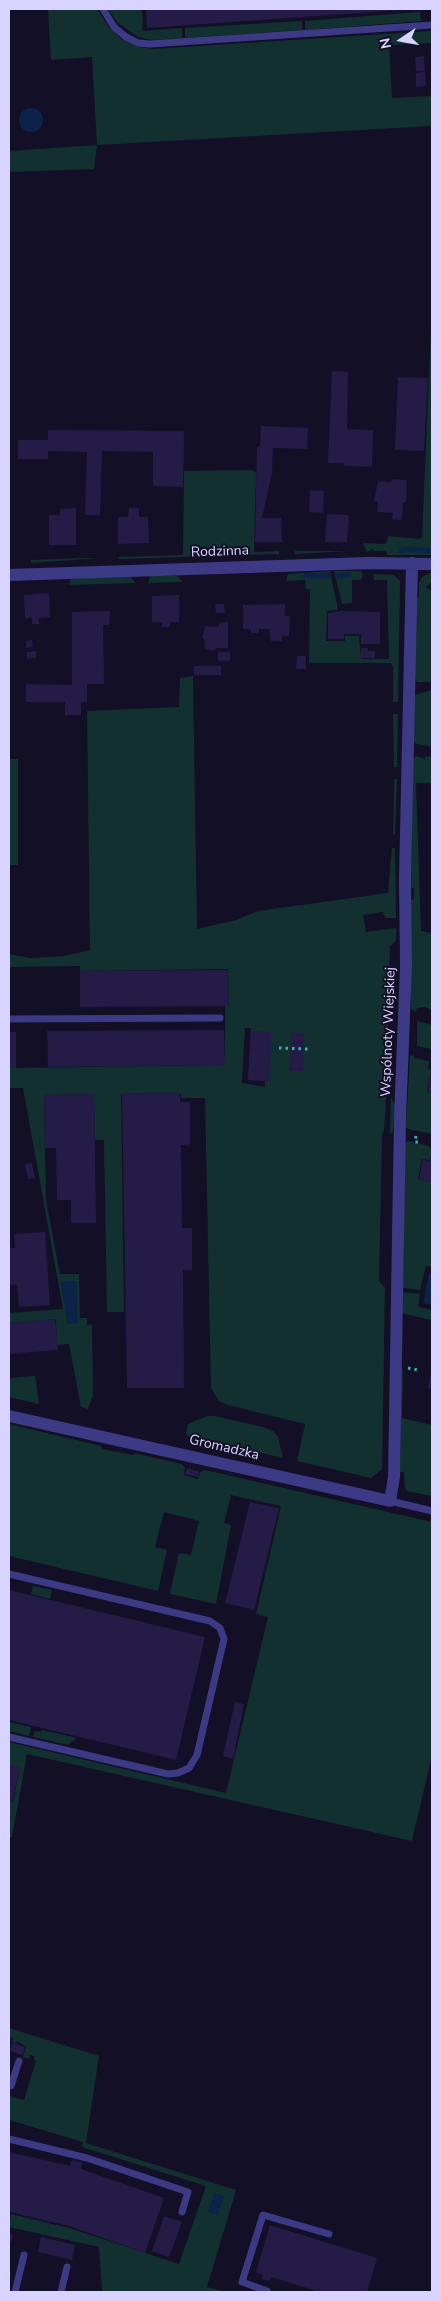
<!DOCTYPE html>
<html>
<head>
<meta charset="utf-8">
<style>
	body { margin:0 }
	#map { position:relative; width:441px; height:2301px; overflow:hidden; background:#130f26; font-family:"Nunito Sans",sans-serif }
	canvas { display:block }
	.frame { position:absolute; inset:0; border:10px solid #d9d4ff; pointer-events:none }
	.north { position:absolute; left:376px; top:15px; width:50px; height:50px; -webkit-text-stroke:4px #130f26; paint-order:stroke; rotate:258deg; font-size:14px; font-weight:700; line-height:20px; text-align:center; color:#d9d4ff }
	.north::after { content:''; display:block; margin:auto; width:18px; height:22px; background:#d9d4ff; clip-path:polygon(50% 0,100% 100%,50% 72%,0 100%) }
</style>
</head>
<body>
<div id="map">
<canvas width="441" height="2301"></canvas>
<div class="frame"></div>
<div class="north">N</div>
</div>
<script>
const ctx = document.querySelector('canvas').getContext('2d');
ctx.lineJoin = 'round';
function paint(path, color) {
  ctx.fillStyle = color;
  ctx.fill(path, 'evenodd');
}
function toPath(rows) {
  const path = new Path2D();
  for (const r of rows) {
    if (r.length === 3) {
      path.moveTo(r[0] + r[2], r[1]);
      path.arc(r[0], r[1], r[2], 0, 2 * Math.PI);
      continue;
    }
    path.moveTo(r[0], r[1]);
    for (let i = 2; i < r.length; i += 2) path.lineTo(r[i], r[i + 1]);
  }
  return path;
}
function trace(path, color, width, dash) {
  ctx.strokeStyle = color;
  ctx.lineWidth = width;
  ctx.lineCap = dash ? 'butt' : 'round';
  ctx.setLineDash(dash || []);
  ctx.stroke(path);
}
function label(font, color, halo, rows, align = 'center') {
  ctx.font = font + ' "Nunito Sans",sans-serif';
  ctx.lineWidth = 4;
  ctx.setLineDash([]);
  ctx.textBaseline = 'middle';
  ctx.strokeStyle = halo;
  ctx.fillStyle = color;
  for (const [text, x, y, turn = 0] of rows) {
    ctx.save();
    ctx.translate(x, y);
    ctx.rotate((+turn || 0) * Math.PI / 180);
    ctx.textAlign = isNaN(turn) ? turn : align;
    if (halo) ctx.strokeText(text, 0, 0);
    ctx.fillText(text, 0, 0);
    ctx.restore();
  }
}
paint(toPath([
	[48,9,97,9,108,26,121,39,136,46,152,49,432,31,432,43,389,45,392,98,432,96,432,126,97,145,94,169,9,172,9,151,97,145,92,57,51,60],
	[108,9,142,9,143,31,182,28,182,38,152,40,138,37,118,23],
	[420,12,421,21,305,30,305,21],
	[302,21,302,30,185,38,185,28],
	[432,305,432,555,387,555,387,551,374,551,373,549,367,552,363,543,386,544,388,536,420,539,422,537],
	[251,470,256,472,254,552,279,551,279,554,118,559,119,557,183,555,184,471],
	[295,551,348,551,295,554],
	[100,558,31,563,31,560,85,558],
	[330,571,338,610,327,611,326,641,345,641,345,636,359,636,361,659,389,659,387,580,374,580,373,574,394,575,400,581,398,702,393,702,393,667,391,663,309,663,310,589,306,589,305,580,286,581,288,574],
	[334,571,361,571,363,575,361,580,352,580,352,603,342,604],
	[432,572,432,581,426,587,432,591,432,682,417,682,415,678,417,597,419,597,419,583,422,577],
	[150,576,177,576,183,582,148,583],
	[130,577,136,583,69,585,70,579,82,578],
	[193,676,197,929,236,920,258,911,388,893,392,848,395,848,396,918,385,918,383,912,363,915,366,932,396,928,396,940,390,946,387,1083,384,1131,382,1134,379,1281,385,1288,382,1469,371,1478,297,1461,305,1424,228,1405,219,1401,211,1388,205,1098,181,1098,181,1093,121,1094,124,1312,107,1312,104,1140,95,1140,94,1094,44,1095,46,1200,60,1274,79,1274,80,1318,87,1318,87,1325,92,1325,93,1395,88,1409,81,1407,69,1344,57,1345,56,1319,9,1323,9,1313,63,1309,23,1088,9,1088,9,1068,225,1065,225,1006,229,1006,228,969,80,971,80,966,9,967,9,954,30,958,64,956,90,950,87,711,179,707,180,678],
	[245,1028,251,1028,248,1080,265,1081,265,1087,242,1083],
	[76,1281,77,1322,68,1324,61,1282],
	[432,690,432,746,428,746,416,744,414,741,414,695],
	[393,714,398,714,397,767,394,767],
	[416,756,425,759,425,756,432,757,432,783,416,783,421,931,432,933,432,1010,425,1007,417,1008,415,1012,411,1008,411,900,414,899,414,888,411,888,413,758],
	[9,759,18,759,18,865,9,865],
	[394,779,397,779,395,835,393,834],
	[417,1021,432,1025,432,1049,417,1046],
	[414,1055,414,1058,429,1061,428,1068,431,1070,427,1092,432,1093,432,1134,408,1129,406,1127,410,1056],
	[391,1097,395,1105,393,1131,390,1134],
	[408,1141,429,1146,432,1152,429,1160,422,1159,418,1179,432,1182,432,1267,426,1266,420,1290,403,1288,405,1143],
	[402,1292,420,1294,418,1307,432,1310,432,1320,404,1314,402,1310],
	[401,1369,403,1369,402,1418,432,1425,432,1496,407,1491,405,1488,404,1472,400,1472],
	[35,1376,39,1404,9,1397,9,1378],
	[207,1416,215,1416,263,1427,273,1431,278,1437,283,1458,186,1435,188,1424],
	[9,1424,101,1446,102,1449,133,1455,134,1453,182,1464,185,1468,184,1475,198,1479,200,1472,205,1470,432,1522,432,1755,412,1841,27,1754,12,1837,9,1837,9,1802,13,1802,20,1768,9,1765,9,1742,226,1793,268,1617,256,1614,281,1506,231,1495,224,1523,231,1525,216,1604,170,1594,179,1553,191,1555,199,1521,164,1512,155,1547,167,1550,158,1591,9,1556],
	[33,1586,52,1590,50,1599,31,1594],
	[9,1722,31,1727,29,1736,9,1731],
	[42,1730,77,1738,68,1745,33,1737,35,1731,41,1732],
	[9,2028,99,2056,86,2143,236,2190,207,2287,225,2292,102,2292,99,2247,9,2227,11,2214,69,2228,179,2264,206,2186,82,2147,83,2142,9,2120,9,2096,24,2100,36,2061,34,2060,34,2056,30,2055,29,2059,23,2057,26,2047,17,2041,16,2044,12,2042,13,2038,9,2037]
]), '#12302f');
paint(toPath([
	[31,120,12],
	[429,1273,432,1274,432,1305,423,1303],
	[76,1281,77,1323,68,1324,61,1282],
	[214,2193,224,2196,218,2215,208,2212]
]), '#0c2248');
trace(toPath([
	[400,551,406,549,432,551],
	[306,576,328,576],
	[337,576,349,575]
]), '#0c2248', 5);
paint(toPath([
	[146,9,401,9,402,10,147,28],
	[424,56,425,71,416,71,415,57],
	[425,72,426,86,416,87,416,73],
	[332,371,348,372,347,429,373,430,372,467,344,466,344,463,328,463],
	[398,377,428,378,424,451,395,450],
	[261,426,308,428,307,449,273,448,272,473,262,518,281,518,282,542,255,542,257,447,260,447],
	[48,430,184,431,183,487,153,486,153,452,102,451,100,515,85,515,87,452,48,451,48,459,18,459,18,440,48,440],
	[392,479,407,480,406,502,403,502,402,520,392,519,393,513,377,512,378,501,374,501,378,481,391,482],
	[310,490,324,491,323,513,309,512],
	[76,508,76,545,49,545,49,515,60,515,60,509],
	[129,508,139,508,139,517,148,517,149,543,118,544,118,517,128,517],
	[327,514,349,515,347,542,325,542],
	[49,593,50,617,39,618,39,624,32,624,32,618,25,618,24,595],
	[179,595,179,622,170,622,170,627,162,627,162,622,152,622,152,596],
	[215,604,224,604,225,613,216,613],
	[285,604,285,616,290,616,289,636,282,636,282,641,271,641,269,629,259,629,259,633,251,633,251,629,243,629,243,605],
	[110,611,109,625,103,625,104,684,87,684,87,702,81,702,81,715,65,715,65,702,26,702,26,684,72,685,72,612],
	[342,611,380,612,380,644,361,644,361,634,344,634,344,639,328,639,328,613],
	[228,622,228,648,216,648,213,651,205,648,205,640,202,638,205,626,219,627,219,623],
	[32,640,33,647,26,648,26,641],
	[361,648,368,648,368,651,375,651,375,658,361,658],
	[36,651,36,658,27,659,27,652],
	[218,652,230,652,230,661,218,661],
	[297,656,306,656,306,669,296,669],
	[194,666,221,666,221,675,194,675],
	[228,970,229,1006,80,1007,80,971],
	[224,1030,225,1065,48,1067,47,1031],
	[251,1031,271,1032,269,1081,248,1080],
	[9,1032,16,1032,16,1068,9,1068],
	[291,1033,304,1034,303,1071,290,1071],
	[431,1073,432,1073,432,1092,428,1092],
	[180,1093,180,1102,190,1102,190,1145,181,1145,182,1228,192,1228,192,1270,183,1270,184,1388,127,1388,122,1094],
	[94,1094,96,1223,71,1223,71,1200,57,1200,56,1148,45,1148,44,1095],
	[430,1157,432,1158,432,1182,419,1179,423,1159,430,1161],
	[32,1163,35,1178,28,1179,25,1164],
	[45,1232,50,1305,19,1307,17,1285,9,1285,9,1248,15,1248,14,1234],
	[55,1319,58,1350,9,1354,9,1323],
	[431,1373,432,1373,432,1389,428,1388],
	[187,1468,199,1471,198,1477,185,1474],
	[250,1502,279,1508,254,1610,225,1603],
	[9,1590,205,1637,176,1760,9,1720],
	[235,1702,244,1704,233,1759,223,1756],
	[9,1765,20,1767,12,1803,9,1802],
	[12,2043,25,2047,23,2055,10,2051],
	[9,2152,70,2166,72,2160,82,2163,81,2169,164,2198,145,2253,69,2226,9,2212],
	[164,2216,182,2222,169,2257,152,2251],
	[270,2225,377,2258,367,2292,320,2292,271,2277,269,2281,262,2279,263,2275,256,2272],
	[9,2234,13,2235,11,2242,9,2242],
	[41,2237,75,2245,72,2260,38,2252]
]), '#241b47');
trace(toPath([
	[279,1048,308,1049],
	[416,1136,415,1142,418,1142],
	[408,1368,418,1370]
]), '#2fb8b0', 3, [2.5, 4]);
trace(toPath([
	[103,9,114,27,126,37,138,43,150,44,432,25],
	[9,1019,220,1018],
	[390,1501,432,1511],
	[9,1574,210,1621,220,1628,224,1639,197,1755,189,1768,178,1773,168,1774,9,1737],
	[9,2086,11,2086,19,2061],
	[9,2139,87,2158,188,2192,182,2212],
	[267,2291,242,2282,263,2215,329,2234],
	[15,2292,24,2255],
	[61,2292,67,2267]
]), '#3d3a85', 7);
trace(toPath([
	[9,575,368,563,432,564],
	[9,1416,390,1501,394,1477,400,1118,406,966,405,879,412,563]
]), '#3d3a85', 12);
label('14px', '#d9d4ff', '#130f26', [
	["Rodzinna",220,552,-2],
	["Wspólnoty Wiejskiej",389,1032,-88],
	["Gromadzka",224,1448,13]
]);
</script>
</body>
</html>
